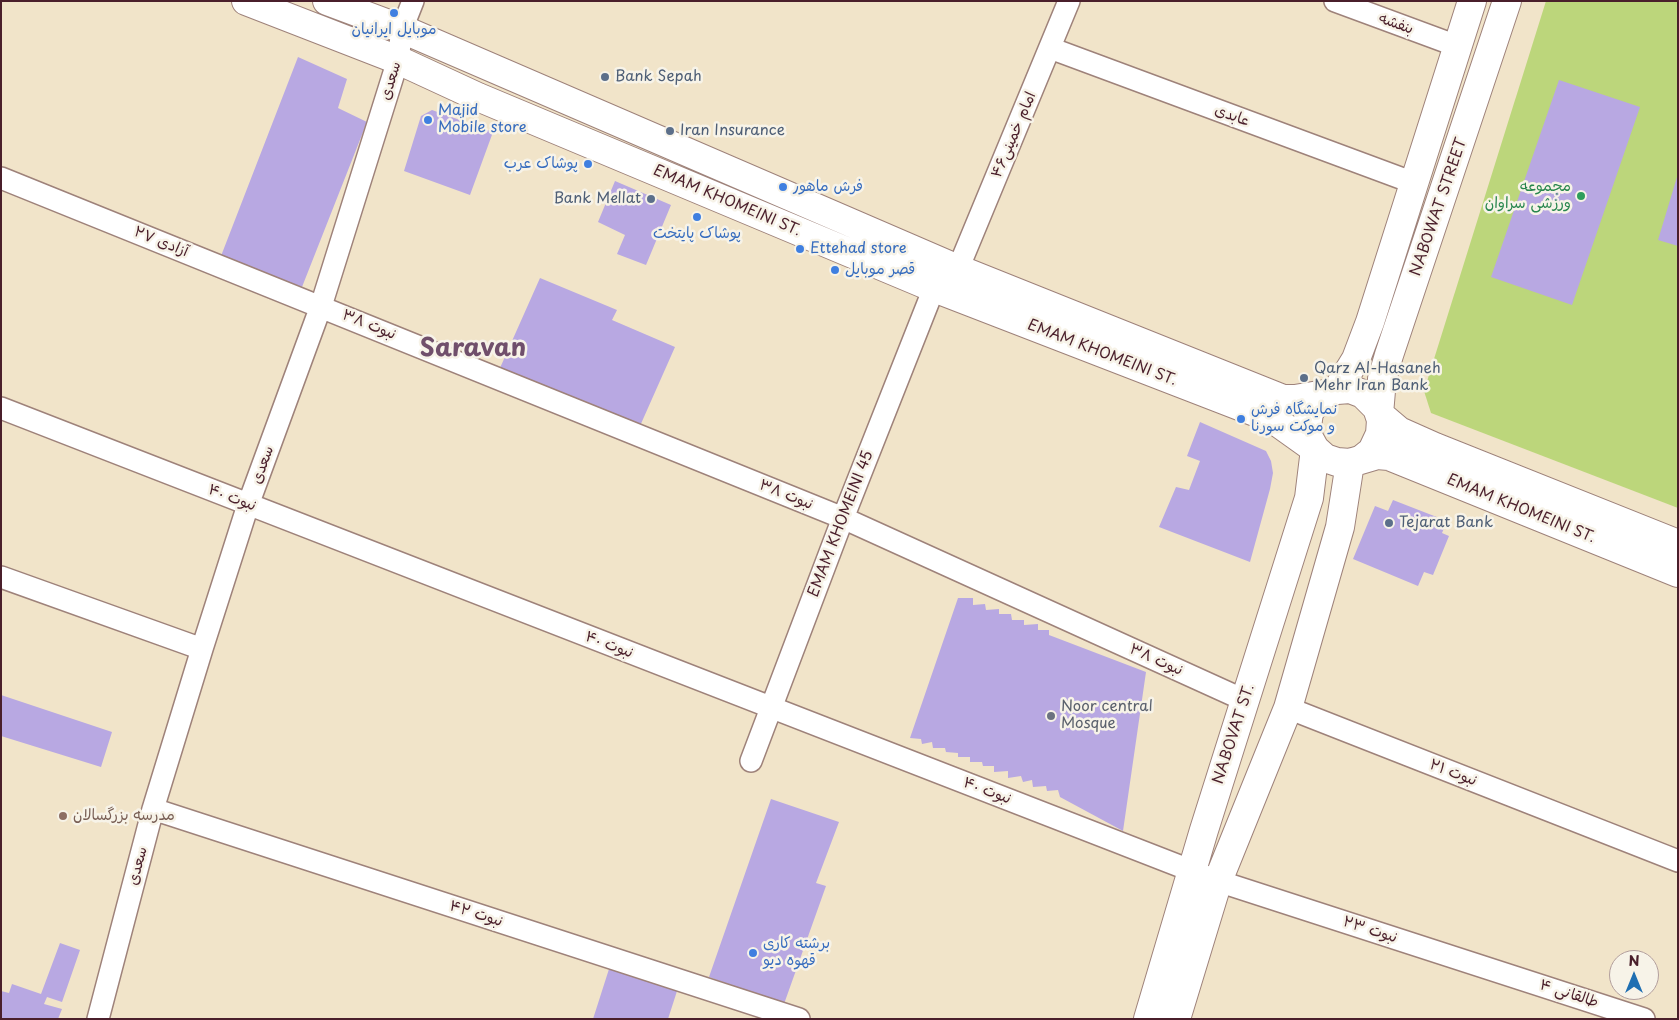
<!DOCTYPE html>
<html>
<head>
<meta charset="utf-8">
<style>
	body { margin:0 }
	#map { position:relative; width:1679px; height:1020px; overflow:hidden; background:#f1e4c9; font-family:"Playpen Sans",sans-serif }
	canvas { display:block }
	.frame { position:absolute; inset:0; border:2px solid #4a1f2b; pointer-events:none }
	.north { position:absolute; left:1609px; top:950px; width:50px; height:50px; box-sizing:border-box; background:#f7f3e8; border:1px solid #b29e9c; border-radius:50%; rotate:0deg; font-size:14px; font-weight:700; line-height:20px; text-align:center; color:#4a1f2b }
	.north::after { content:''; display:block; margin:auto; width:18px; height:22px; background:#1f6fb2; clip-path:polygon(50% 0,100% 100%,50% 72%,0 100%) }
</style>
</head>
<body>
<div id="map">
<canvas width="1679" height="1020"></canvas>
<div class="frame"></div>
<div class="north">N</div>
</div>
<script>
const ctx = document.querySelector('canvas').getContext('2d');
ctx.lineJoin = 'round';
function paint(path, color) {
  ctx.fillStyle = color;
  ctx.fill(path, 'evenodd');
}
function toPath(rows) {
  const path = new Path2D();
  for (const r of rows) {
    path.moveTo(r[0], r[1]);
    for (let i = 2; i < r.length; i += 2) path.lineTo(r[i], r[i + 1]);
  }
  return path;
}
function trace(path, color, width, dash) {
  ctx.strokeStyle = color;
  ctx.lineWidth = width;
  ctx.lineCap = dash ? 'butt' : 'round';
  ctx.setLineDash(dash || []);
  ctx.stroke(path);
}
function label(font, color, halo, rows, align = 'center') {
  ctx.font = font + ' "Playpen Sans","Playpen Sans Arabic",sans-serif';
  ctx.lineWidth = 5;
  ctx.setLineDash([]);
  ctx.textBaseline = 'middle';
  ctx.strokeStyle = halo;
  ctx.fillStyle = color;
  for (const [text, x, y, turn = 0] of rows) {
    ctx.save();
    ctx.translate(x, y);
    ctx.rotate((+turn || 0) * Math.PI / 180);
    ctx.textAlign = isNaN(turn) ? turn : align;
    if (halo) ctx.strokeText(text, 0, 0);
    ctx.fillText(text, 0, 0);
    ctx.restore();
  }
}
paint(toPath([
	[1546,1,1678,1,1678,508,1431,413,1424,391]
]), '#bcd67b');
paint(toPath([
	[298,57,347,79,338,108,367,122,302,287,221,256],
	[1559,80,1640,107,1572,305,1491,277],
	[432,110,493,132,470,195,404,171,421,116],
	[1677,177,1678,177,1678,246,1658,240],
	[615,181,671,205,646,265,617,254,625,235,598,222],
	[540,278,617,310,612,320,675,347,636,435,496,377],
	[1200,422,1266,451,1271,461,1273,473,1270,489,1250,562,1159,527,1176,487,1189,490,1200,461,1187,456],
	[1393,500,1447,521,1442,533,1449,536,1433,575,1424,572,1418,586,1353,559,1375,506,1388,511],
	[958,598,973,598,973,605,985,604,986,610,999,609,999,614,1011,614,1012,620,1024,620,1024,625,1038,624,1038,630,1049,630,1049,635,1146,672,1123,831,1060,797,1058,790,1047,791,1046,786,1033,787,1032,780,1023,782,1021,776,1008,778,1008,771,994,772,994,766,983,766,982,762,970,762,970,757,958,757,958,753,946,752,945,748,933,748,932,742,922,744,921,739,910,738],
	[1,695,112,732,101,767,1,736],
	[771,799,839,822,816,883,826,886,784,1004,709,977],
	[60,943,80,950,62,1002,47,997,44,1004,62,1009,58,1019,1,1019,1,991,9,993,12,984,41,994],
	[609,969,678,988,668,1019,593,1019]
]), '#b8a8e2');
const street = toPath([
	[1335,1,1457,46],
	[1050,48,1414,183],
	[1,178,843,518,1244,700],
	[958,269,1069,1],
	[1,408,1218,881,1644,1019],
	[1,577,202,649],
	[1288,708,1678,861],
	[751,761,843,518,934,288],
	[153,809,799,1019],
	[98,1019,153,809,202,649,248,505,321,306,398,60,402,29,413,1]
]);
const secondary = toPath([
	[246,1,398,60,478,97,934,288,1273,419,1315,449,1309,498,1204,830,1148,1019],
	[327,1,402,29,958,269,1283,399,1295,399,1325,394],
	[1507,1,1389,355,1382,379,1379,414,1399,431,1435,447,1678,544],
	[1337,390,1356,359,1370,322,1472,1],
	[1362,459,1372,451,1380,434,1381,420,1377,408,1363,394,1350,389,1337,390,1325,394,1316,402,1309,413,1307,426,1309,438,1315,449,1325,458,1337,462,1350,463,1377,455,1389,456,1678,573],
	[1176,1019,1218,881,1288,708,1340,527,1350,463]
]);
trace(street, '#9e827a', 24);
trace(secondary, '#9e827a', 30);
trace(street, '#fff', 21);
trace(secondary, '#fff', 28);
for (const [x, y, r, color] of [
	[394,13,5,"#3f7fe0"],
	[605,77,5,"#5c6f8a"],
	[428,120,5,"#3f7fe0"],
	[670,131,5,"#5c6f8a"],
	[588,164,5,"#3f7fe0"],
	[783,187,5,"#3f7fe0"],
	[1581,196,5,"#2e9e5b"],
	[651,199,5,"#5c6f8a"],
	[697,217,5,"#3f7fe0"],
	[800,249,5,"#3f7fe0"],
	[835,270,5,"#3f7fe0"],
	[1304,378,5,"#5c6f8a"],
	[1241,419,5,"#3f7fe0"],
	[1389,523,5,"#5c6f8a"],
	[1051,716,5,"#6b7280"],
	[63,816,5,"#8d6e63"],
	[753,953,5,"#3f7fe0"]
]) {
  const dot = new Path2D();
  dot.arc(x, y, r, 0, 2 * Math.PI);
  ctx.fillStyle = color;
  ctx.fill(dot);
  trace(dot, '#f7f3e8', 2);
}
label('15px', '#4a1f2b', '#f7f3e8', [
	["بنفشه",1396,24,20],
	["سعدی",391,81,-73],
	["عابدی",1232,116,20],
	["امام خمینی۴۶",1014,135,-67],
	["EMAM KHOMEINI ST.",727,201,23],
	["NABOWAT STREET",1439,207,-71],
	["آزادی ۲۷",161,242,22],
	["نبوت ۳۸",369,325,22],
	["EMAM KHOMEINI ST.",1102,353,21],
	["سعدی",263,465,-70],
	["نبوت ۳۸",786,495,22],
	["نبوت ۴۰",232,498,21],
	["EMAM KHOMEINI ST.",1521,509,22],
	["EMAM KHOMEINI 45",841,524,-69],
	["نبوت ۴۰",609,645,21],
	["نبوت ۳۸",1156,660,24],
	["NABOVAT ST.",1234,734,-72],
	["نبوت ۲۱",1453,773,21],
	["نبوت ۴۰",987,791,21],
	["سعدی",138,866,-75],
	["نبوت ۴۲",476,914,18],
	["نبوت ۲۳",1370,930,18],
	["طالقانی ۴",1569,994,18]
]);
label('15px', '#366cbe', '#f7f3e8', [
	["موبایل ایرانیان",394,30,"center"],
	["Majid",438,111],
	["Mobile store",438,128],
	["پوشاک عرب",578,164,"right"],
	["فرش ماهور",793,187],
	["پوشاک پایتخت",697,234,"center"],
	["Ettehad store",810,249],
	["قصر موبایل",845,270],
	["نمایشگاه فرش",1251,410],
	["و موکت سورنا",1251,427],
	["برشته کاری",763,944],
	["قهوه دیو",763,961]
], 'left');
label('15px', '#4e5e75', '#f7f3e8', [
	["Bank Sepah",615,77],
	["Iran Insurance",680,131],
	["Bank Mellat",641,199,"right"],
	["Qarz Al-Hasaneh",1314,369],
	["Mehr Iran Bank",1314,386],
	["Tejarat Bank",1399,523]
], 'left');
label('15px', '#27864d', '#f7f3e8', [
	["مجموعه",1571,187],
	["ورزشی سراوان",1571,204]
], 'right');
label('15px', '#5b616d', '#f7f3e8', [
	["Noor central",1061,707],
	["Mosque",1061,724]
], 'left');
label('15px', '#785e54', '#f7f3e8', [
	["مدرسه بزرگسالان",73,816]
], 'left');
label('bold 25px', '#704f6b', '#f7f3e8', [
	["Saravan",473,349]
]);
</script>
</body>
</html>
